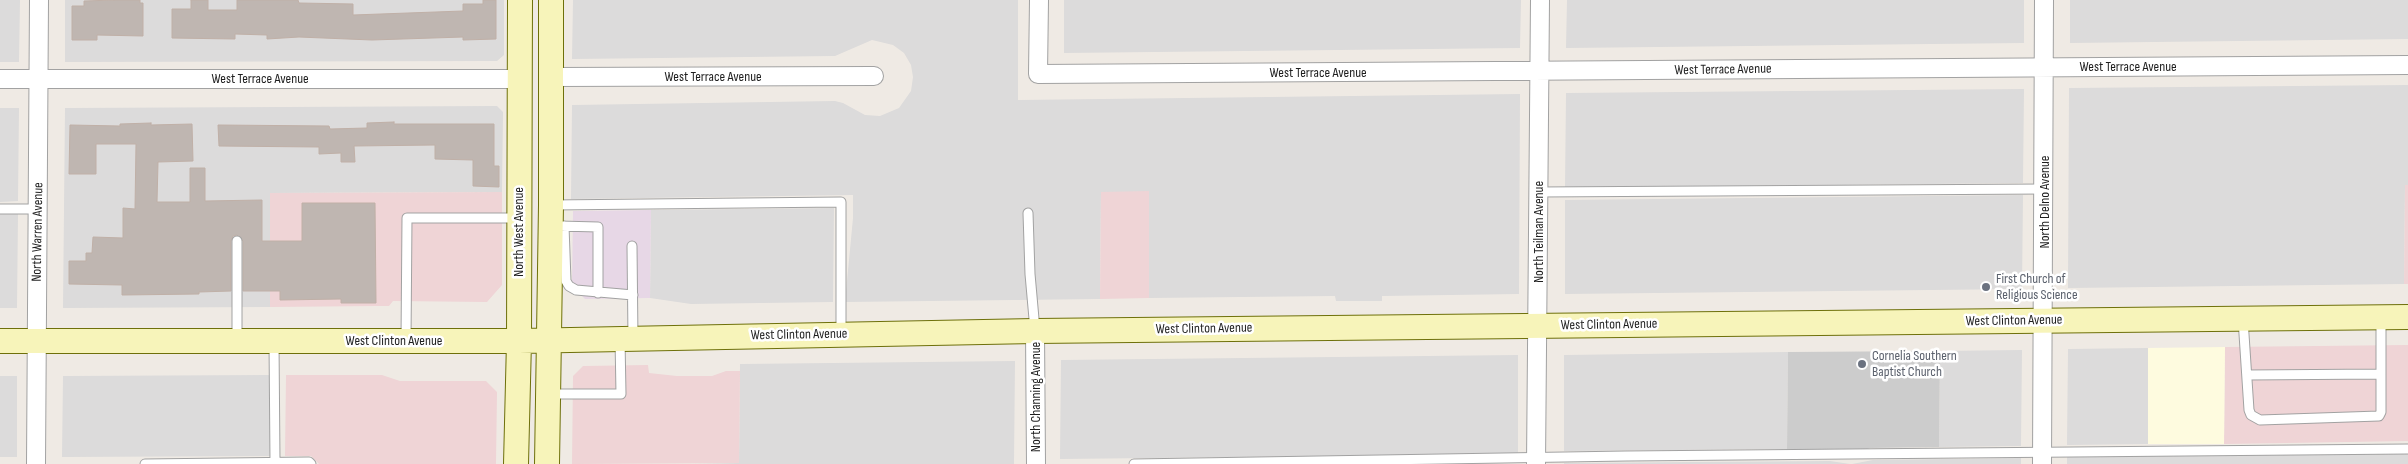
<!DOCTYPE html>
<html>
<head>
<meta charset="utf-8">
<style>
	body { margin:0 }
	canvas { display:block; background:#efeae4 }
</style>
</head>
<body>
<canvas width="2408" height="464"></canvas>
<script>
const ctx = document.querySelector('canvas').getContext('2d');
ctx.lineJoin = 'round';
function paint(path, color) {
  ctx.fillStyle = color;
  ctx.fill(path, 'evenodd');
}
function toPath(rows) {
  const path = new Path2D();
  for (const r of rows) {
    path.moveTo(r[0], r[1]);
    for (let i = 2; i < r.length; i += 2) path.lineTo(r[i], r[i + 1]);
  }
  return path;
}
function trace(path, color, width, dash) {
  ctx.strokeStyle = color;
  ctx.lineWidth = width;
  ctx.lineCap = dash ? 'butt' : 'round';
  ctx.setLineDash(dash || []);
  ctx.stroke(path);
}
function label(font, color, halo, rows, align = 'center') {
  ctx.font = font + ' "Sofia Sans Condensed",sans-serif';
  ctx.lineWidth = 5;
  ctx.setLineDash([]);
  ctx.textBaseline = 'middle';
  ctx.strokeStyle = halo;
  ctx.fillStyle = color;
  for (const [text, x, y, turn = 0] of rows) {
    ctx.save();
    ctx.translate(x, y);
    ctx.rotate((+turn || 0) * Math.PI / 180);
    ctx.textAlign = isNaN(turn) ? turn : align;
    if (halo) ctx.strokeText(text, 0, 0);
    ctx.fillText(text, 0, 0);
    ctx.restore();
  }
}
paint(toPath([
	[0,0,20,0,19,62,0,62],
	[65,0,504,0,504,55,497,61,65,62],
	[573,0,1018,0,1018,100,1520,94,1519,294,1382,296,1382,301,1336,301,1335,296,1149,298,1149,192,1101,192,1100,299,845,302,853,218,853,195,571,199,572,105,835,101,843,103,865,115,880,116,899,108,911,91,913,77,911,65,904,53,893,45,872,40,835,56,572,59],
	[1064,0,1521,0,1520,48,1064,53],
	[1567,0,2024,0,2024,43,1566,48],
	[2070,0,2408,0,2408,39,2070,43],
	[2408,85,2408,185,2405,185,2404,284,2068,288,2069,88],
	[2024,89,2023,183,1565,188,1566,93],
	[497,106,503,112,502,192,270,193,270,307,63,308,65,108],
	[0,108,19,108,18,201,0,202],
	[2023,195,2022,289,1565,294,1565,200],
	[834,208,833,302,691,304,650,298,651,210],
	[0,214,18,214,17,308,0,308],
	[2148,348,2148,444,2067,445,2068,349],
	[2022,350,2021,446,1939,447,1940,351],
	[1788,352,1787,449,1564,451,1564,355],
	[1518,355,1518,454,1060,459,1061,360],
	[1015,361,1014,464,693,464,739,463,740,364],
	[270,375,270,456,62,457,63,376],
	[0,376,17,376,17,457,0,457],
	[2408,454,2408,464,2067,464,2067,457],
	[2021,458,2021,464,1852,464,1873,460],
	[1830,461,1850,464,1564,464,1564,463]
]), '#dcdbdb');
paint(toPath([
	[2405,185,2408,185,2408,284,2404,284],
	[1149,191,1149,298,1100,299,1101,192],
	[502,192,502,285,487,302,393,301,389,306,379,306,270,307,270,193],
	[2408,345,2408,441,2224,444,2225,347],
	[648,365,649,373,677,376,712,376,726,371,740,371,739,463,572,464,573,376,583,366],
	[286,375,382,375,400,381,486,381,497,392,496,464,319,464,311,456,285,456]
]), '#efd4d6');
paint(toPath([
	[651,210,650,298,585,299,572,286,573,211]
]), '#e7d7e6');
paint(toPath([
	[2225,347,2224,444,2148,444,2148,348]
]), '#fefbdf');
paint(toPath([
	[1940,351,1939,447,1870,448,1861,451,1787,449,1788,352]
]), '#ccc');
const building = toPath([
	[114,0,140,0,140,3,143,3,143,36,97,35,97,40,72,40,72,6,84,6,84,1,114,0],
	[191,0,208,0,208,10,237,10,237,0,298,0,299,3,353,4,353,15,463,11,463,4,483,4,483,0,496,0,496,39,463,40,463,37,372,40,299,37,267,39,267,35,235,34,235,39,172,38,172,9,191,9,191,0],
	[394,122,394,124,494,124,494,166,499,166,499,187,473,186,473,160,435,159,435,145,354,146,355,162,341,162,341,153,319,154,319,147,219,146,218,125,329,126,330,129,367,128,367,123,394,122],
	[151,123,151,125,192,124,193,161,158,162,157,202,190,202,190,168,205,168,205,201,262,200,262,241,302,241,302,203,375,203,376,303,341,303,341,299,280,300,280,291,243,291,243,241,237,235,233,236,231,241,231,291,199,292,199,294,122,295,122,285,69,284,69,261,86,261,86,253,92,253,93,237,123,238,123,208,135,209,136,144,96,144,96,174,69,174,70,125,120,126,120,124,151,123]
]);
paint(building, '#bfb6b1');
trace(building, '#c0b0a7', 1);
const lane = toPath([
	[1539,192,2045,189],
	[551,205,841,202,841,334],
	[0,209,38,209],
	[1028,213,1030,274,1035,330],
	[559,226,598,227,598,293],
	[564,226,566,281,569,286,576,290,633,295],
	[237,241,237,341],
	[632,246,633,339],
	[2243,319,2249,410,2251,415,2260,420,2379,416,2381,412,2381,318],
	[406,340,407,218,519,218],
	[274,342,275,462],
	[2247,375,2381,374],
	[549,394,621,394,620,339],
	[145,464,309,462,311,464],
	[1134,464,1626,456,2408,449]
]);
const street = toPath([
	[1039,0,1038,74,2408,65],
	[552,77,874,76],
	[0,79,520,79],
	[1035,331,1036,464],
	[36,464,39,0],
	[1536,464,1540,0],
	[2042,464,2044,0]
]);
const secondary = toPath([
	[0,341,519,341,1035,331,2408,317],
	[516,464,519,341,520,0],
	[547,464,551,205,551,0]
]);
trace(lane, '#a2a2a2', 11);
trace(street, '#a2a2a2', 20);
trace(secondary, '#6e700a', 26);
trace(lane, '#fff', 9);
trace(street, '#fff', 18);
trace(secondary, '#f7f4ba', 24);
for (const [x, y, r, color] of [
	[1986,287,5,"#6b7280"],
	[1862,364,5,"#6b7280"]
]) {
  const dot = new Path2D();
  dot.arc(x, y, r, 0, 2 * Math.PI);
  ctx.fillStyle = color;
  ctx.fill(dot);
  trace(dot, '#fff', 2);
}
label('14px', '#1e1e1e', '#fff', [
	["West Terrace Avenue",2128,67],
	["West Terrace Avenue",1723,70,-1],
	["West Terrace Avenue",1318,73],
	["West Terrace Avenue",713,77],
	["West Terrace Avenue",260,79],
	["North Delno Avenue",2045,202,-90],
	["North Warren Avenue",38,232,-89],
	["North West Avenue",519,232,-90],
	["North Teilman Avenue",1539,232,-90],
	["West Clinton Avenue",2014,321,-1],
	["West Clinton Avenue",1609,325,-1],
	["West Clinton Avenue",1204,329,-1],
	["West Clinton Avenue",799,335,-1],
	["West Clinton Avenue",394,341],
	["North Channing Avenue",1036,397,-90]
]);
label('14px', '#5b616d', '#fff', [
	["First Church of",1996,279],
	["Religious Science",1996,295],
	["Cornelia Southern",1872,356],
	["Baptist Church",1872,372]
], 'left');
</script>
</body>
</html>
